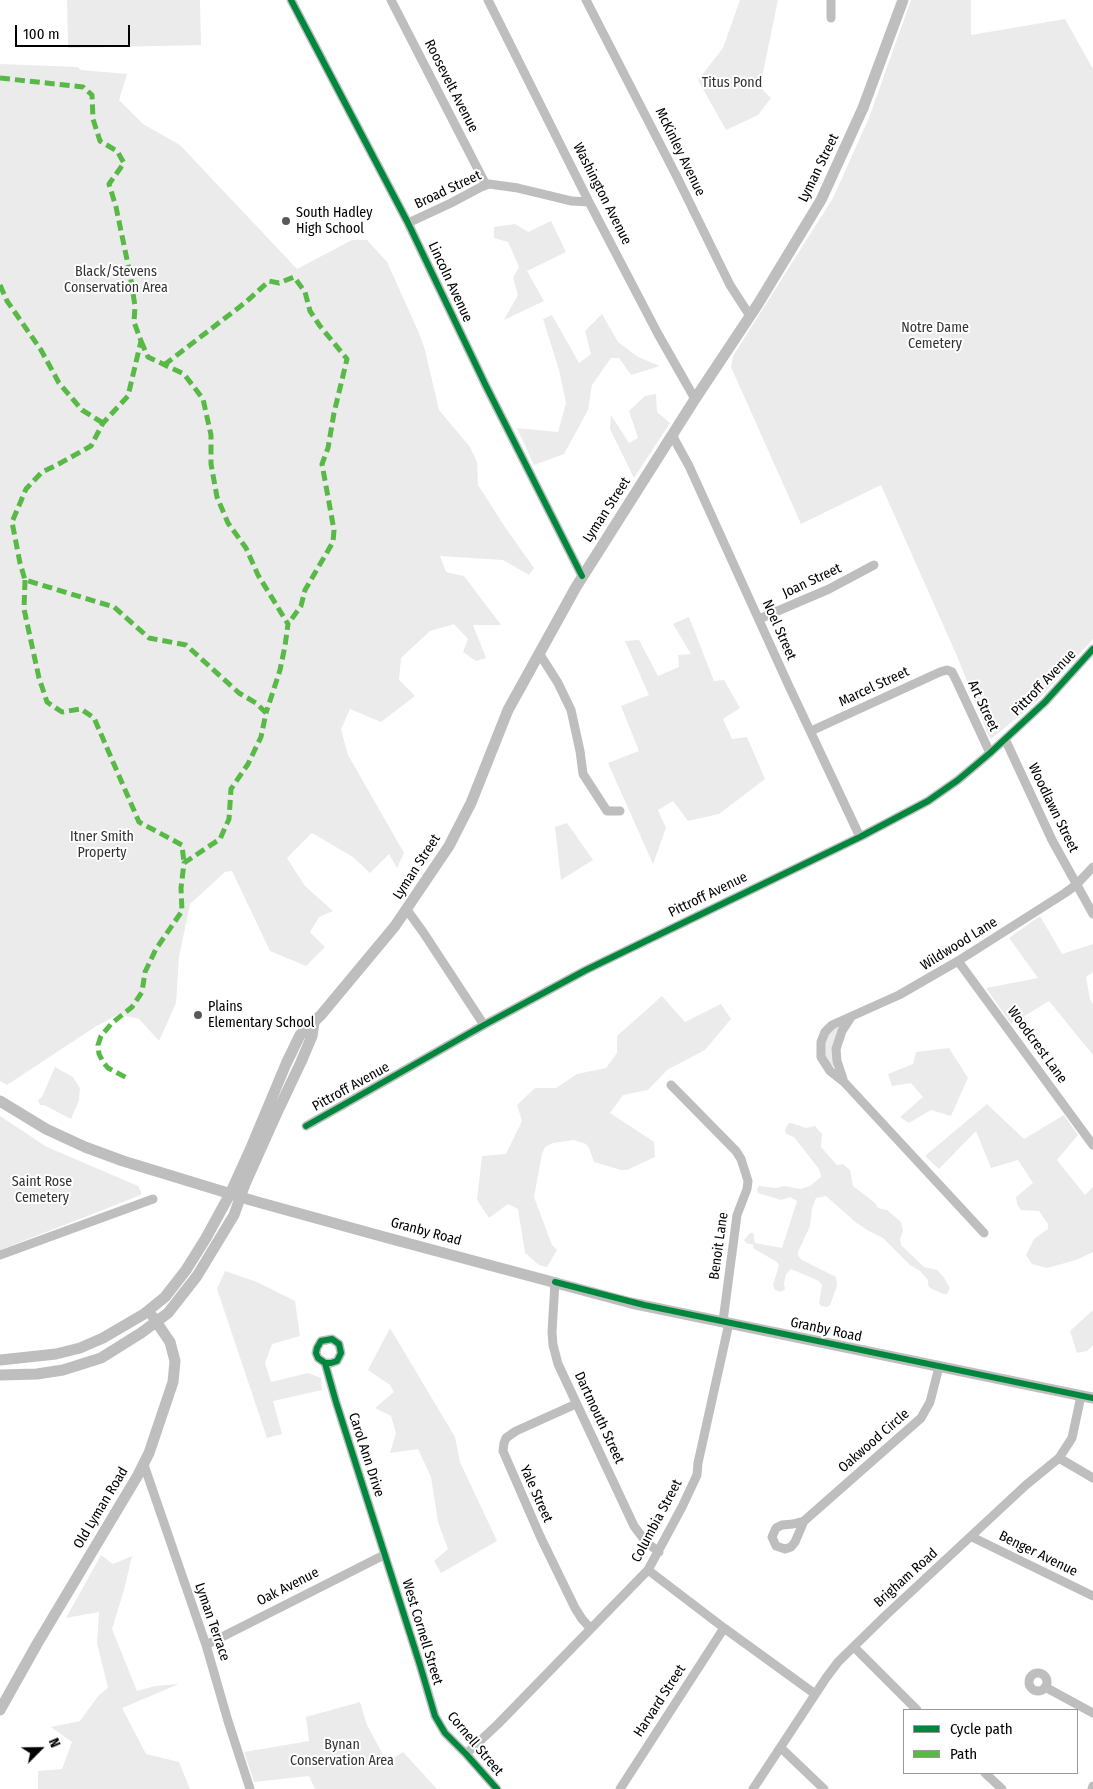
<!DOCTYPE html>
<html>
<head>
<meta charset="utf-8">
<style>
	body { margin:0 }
	#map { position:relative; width:1093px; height:1789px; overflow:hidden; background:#fff; font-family:"Fira Sans Condensed",sans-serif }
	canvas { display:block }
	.legend { position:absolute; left:903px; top:1709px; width:175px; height:65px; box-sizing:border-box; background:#fff; border:1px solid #999; margin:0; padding:6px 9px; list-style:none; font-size:15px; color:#000 }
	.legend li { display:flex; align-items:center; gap:10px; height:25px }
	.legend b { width:25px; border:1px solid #999 }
	.north { position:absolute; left:15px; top:1724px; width:50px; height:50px; -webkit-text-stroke:4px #fff; paint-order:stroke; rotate:67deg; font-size:14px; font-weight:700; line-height:20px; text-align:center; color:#000 }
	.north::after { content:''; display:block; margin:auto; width:18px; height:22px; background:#000; clip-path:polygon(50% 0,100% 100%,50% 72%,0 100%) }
	.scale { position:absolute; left:15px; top:25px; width:115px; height:22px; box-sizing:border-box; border:2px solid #000; border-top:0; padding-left:6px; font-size:15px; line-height:18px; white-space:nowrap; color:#000; -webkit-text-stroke:4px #fff; paint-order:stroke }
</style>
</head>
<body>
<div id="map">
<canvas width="1093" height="1789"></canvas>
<ul class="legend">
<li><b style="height:6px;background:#00873e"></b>Cycle path</li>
<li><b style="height:6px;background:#58b947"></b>Path</li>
</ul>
<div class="north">N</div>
<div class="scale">100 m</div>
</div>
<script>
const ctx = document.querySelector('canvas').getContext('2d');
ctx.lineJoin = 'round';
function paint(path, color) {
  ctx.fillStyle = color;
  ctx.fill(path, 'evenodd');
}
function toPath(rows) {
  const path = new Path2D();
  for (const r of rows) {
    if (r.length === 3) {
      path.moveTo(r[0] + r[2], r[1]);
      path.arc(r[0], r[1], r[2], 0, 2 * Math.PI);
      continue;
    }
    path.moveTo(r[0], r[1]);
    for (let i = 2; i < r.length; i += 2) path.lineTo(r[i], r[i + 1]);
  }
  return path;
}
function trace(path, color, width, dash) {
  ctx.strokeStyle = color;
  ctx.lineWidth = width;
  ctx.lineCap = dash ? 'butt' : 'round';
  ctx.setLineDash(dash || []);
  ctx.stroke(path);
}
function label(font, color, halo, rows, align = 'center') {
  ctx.font = font + ' "Fira Sans Condensed",sans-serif';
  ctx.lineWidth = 4;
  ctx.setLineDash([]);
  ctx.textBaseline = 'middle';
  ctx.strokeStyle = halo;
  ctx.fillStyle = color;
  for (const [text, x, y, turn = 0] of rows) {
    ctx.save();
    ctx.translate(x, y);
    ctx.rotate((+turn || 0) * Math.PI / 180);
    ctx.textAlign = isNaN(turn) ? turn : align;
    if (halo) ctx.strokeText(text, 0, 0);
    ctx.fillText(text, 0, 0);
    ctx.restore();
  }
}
paint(toPath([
	[67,0,200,0,201,45,68,48],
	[740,0,778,0,760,87,771,98,758,115,726,130,698,80,723,48],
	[911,0,971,0,971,35,1065,19,1093,69,1093,639,1037,701,991,739,989,737,957,656,881,485,801,524,731,367,733,356,833,198,869,118],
	[0,64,78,67,81,70,127,74,119,100,143,124,180,145,297,269,352,240,367,240,387,262,419,333,425,350,439,410,470,447,477,462,478,485,505,527,534,568,529,575,503,560,440,556,446,572,464,576,501,625,473,625,486,658,476,661,463,652,468,639,454,624,430,631,401,658,399,680,415,696,381,722,350,709,341,729,348,755,404,853,397,868,389,854,370,873,353,857,312,833,287,858,305,886,333,911,319,917,310,932,325,947,306,966,270,951,232,871,225,872,190,904,179,957,176,1003,159,1041,139,1019,119,1014,95,1027,7,1085,0,1081],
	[551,221,566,252,527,271,544,301,504,320,518,295,513,278,519,267,508,242,494,238,494,227,515,224,528,232],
	[602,314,618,342,638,357,660,366,631,375,619,358,611,358,592,385,588,410,564,454,534,465,517,428,558,432,566,403,559,370,543,319,552,315,579,363,591,354,585,331],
	[656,394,657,412,670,423,634,478,610,429,611,415,629,443,638,438,629,411,645,396],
	[689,617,714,681,724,680,740,708,723,719,732,739,747,737,765,779,719,814,688,821,673,801,658,810,666,828,653,864,608,763,639,751,621,706,649,695,625,641,639,640,658,676,679,667,678,655,691,654,673,624],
	[567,823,593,860,561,880,555,827],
	[1040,916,1062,954,1093,944,1093,972,1086,977,1090,999,1093,1005,1093,1055,1049,1001,1011,1024,986,988,1038,978,1009,938],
	[662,996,685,1022,721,1004,731,1019,705,1050,667,1070,648,1090,623,1095,610,1113,654,1142,655,1157,627,1170,621,1170,594,1162,589,1148,586,1144,574,1140,553,1143,545,1147,542,1154,534,1197,552,1245,557,1250,547,1267,539,1265,525,1253,518,1209,508,1204,489,1218,477,1200,482,1156,506,1154,522,1121,517,1105,535,1088,556,1088,577,1074,606,1068,617,1053,617,1036],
	[837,1026,840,1026,834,1066,832,1067,824,1054,826,1036],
	[949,1048,968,1078,951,1116,931,1110,909,1123,900,1117,923,1097,911,1083,892,1086,888,1074,913,1064,916,1052],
	[55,1067,73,1077,80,1088,79,1100,71,1119,44,1105,40,1105,38,1100,42,1097],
	[987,1104,1024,1139,1064,1115,1078,1135,1057,1160,1085,1195,1093,1187,1093,1252,1076,1260,1047,1268,1032,1264,1026,1255,1034,1239,1048,1229,1048,1224,1039,1211,1021,1210,1017,1204,1016,1197,1033,1183,1018,1160,991,1168,976,1131,939,1169,925,1156],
	[0,1116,47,1147,138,1186,141,1192,141,1195,0,1250],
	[791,1123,806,1128,815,1126,822,1134,821,1147,837,1165,843,1164,850,1170,853,1186,875,1203,878,1208,887,1210,901,1222,903,1231,900,1239,901,1245,924,1267,937,1270,943,1276,950,1288,947,1294,943,1294,930,1288,928,1285,928,1280,920,1271,910,1265,883,1238,867,1230,854,1221,826,1196,816,1198,812,1209,810,1226,798,1252,798,1256,802,1260,836,1277,837,1286,830,1305,827,1307,821,1306,819,1303,822,1285,819,1281,791,1269,786,1274,784,1283,785,1289,781,1292,775,1290,773,1285,779,1265,777,1262,756,1250,753,1248,754,1245,746,1243,744,1240,750,1233,753,1233,755,1243,782,1248,797,1201,790,1197,781,1200,758,1193,757,1189,759,1186,776,1188,784,1186,800,1189,810,1186,821,1177,819,1169,794,1137,786,1134,785,1130,788,1124],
	[225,1271,257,1282,295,1301,300,1336,272,1344,265,1363,271,1382,308,1373,321,1378,322,1390,273,1401,282,1434,267,1438,217,1289],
	[1093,1310,1093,1345,1087,1351,1077,1353,1070,1331],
	[390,1328,455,1437,460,1462,497,1541,441,1573,434,1561,448,1549,438,1522,431,1477,418,1449,390,1453,396,1433,391,1416,375,1408,394,1392,390,1385,368,1370],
	[101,1555,113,1564,132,1556,124,1590,112,1629,137,1691,155,1686,179,1684,122,1708,146,1754,179,1762,190,1789,38,1789,38,1771,62,1769,72,1742,51,1727,80,1721,99,1695,108,1688,97,1643,99,1612,66,1618],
	[360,1702,367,1725,387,1762,403,1752,437,1789,315,1789,309,1776,254,1782,244,1752,309,1741,306,1717]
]), '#ebebeb');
trace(toPath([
	[291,0,408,223,486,386,582,576],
	[391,0,486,185],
	[488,0,589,202,658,334,695,399],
	[586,0,677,177,730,285,750,316],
	[831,0,831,18],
	[408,223,451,203,481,187,489,184,518,188,572,201,589,202],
	[672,435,689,466,788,684,860,837],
	[759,619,829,589,874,565],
	[539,653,558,683,571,710,580,751,583,774,607,811,620,811],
	[811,731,940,672,947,670,952,672,957,682,990,753],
	[1005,739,1052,840,1093,914],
	[407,910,423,932,484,1025],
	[958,961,1093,1145],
	[843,1079,837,1061,836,1049,842,1031,851,1017],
	[671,1085,736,1151,741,1159,748,1181,747,1189,737,1215,723,1321],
	[306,1126,484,1025,586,970,860,837,928,801,958,780,990,753,1045,702,1093,649],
	[984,1233,844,1082,830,1071,821,1057,821,1042,825,1032,832,1025,899,995,958,961,1065,893,1076,885,1093,867],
	[0,1255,153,1199],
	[555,1282,552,1332,553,1345,558,1364,634,1526,646,1542,659,1552],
	[325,1363,331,1363,337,1361,341,1353,339,1344,332,1339,321,1341,317,1348,316,1353,318,1358,325,1363,336,1402,420,1665,435,1716,445,1733,466,1754,497,1789],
	[576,1404,516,1431,506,1438,504,1443,503,1451,540,1536,575,1608,582,1619,590,1628],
	[1059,1458,1093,1478],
	[144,1465,206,1645,228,1721,250,1789],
	[804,1521,921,1418,930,1402,939,1367],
	[804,1521,795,1542,791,1547,785,1549,776,1546,772,1537,776,1528,782,1525,793,1524,804,1521],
	[972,1537,1093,1596],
	[648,1570,724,1628,815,1694],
	[206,1645,384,1555],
	[854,1647,917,1710],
	[1038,1682,9],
	[1045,1687,1093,1713],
	[781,1748,824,1789],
	[466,1754,498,1724,648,1570,682,1507,697,1475,698,1463,729,1323],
	[985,1773,1002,1789],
	[620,1789,724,1628],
	[753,1789,826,1678,838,1662,885,1616,1026,1485,1059,1458,1072,1438,1081,1396],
	[1092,1789,1093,1786]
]), '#bebebe', 9);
trace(toPath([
	[0,1101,46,1129,85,1147,123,1161,254,1201,388,1238,631,1303,1093,1398],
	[0,1360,56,1354,80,1348,103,1338,144,1314,165,1297,186,1270,206,1238,230,1194,250,1150,286,1064,300,1035,321,1015,395,926,449,846,471,803,508,710,576,587,695,399,758,304,821,200,863,108,903,0],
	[0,1375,37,1374,63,1370,101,1358,141,1333,168,1313,197,1276,234,1215,245,1184,275,1117,301,1062,312,1036,314,1023],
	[0,1710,37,1644,138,1475,149,1453,173,1382,175,1361,170,1342,153,1317]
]), '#bebebe', 11);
trace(toPath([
	[0,78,83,87,92,95,93,119,100,141,117,151,124,163,109,184,116,207,130,274,135,306,134,322,141,341,128,396,103,423,91,446,55,466,42,472,26,489,12,522,20,563,25,580,114,607,149,638,186,645,239,693,256,703,266,713,261,737,248,764,231,789,229,819,220,839,184,863,181,888,182,911,156,949,145,972,142,992,132,1007,112,1023,101,1036,98,1045,99,1054,103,1062,108,1068,129,1079],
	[0,285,7,301,41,350,59,383,82,410,103,423],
	[141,341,148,357,184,374,203,399,211,435,211,464,217,497,228,523,246,548,258,575,288,624,285,646,280,670,266,713],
	[164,365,246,302,269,281,279,283,294,277,305,292,310,311,320,326,347,359,334,413,328,448,322,464,334,530,333,542,305,590,301,606,288,624],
	[25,580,24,609,39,678,47,702,62,712,81,709,94,718,139,822,182,845,184,863]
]), '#58b947', 5, [10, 5]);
trace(toPath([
	[291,0,408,223,486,386,582,576],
	[306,1126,484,1025,586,970,860,837,928,801,958,780,990,753,1045,702,1093,649],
	[555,1282,644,1305,1093,1398],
	[325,1363,331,1363,337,1361,341,1353,339,1344,332,1339,321,1341,317,1348,316,1353,318,1358,325,1363,336,1402,420,1665,435,1716,445,1733,466,1754,497,1789]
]), '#00873e', 6);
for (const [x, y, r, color] of [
	[286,221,5,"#595959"],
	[198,1015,5,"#595959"]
]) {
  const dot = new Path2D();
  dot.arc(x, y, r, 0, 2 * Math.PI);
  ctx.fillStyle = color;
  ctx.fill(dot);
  trace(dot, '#fff', 2);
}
label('14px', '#323232', '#fff', [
	["Titus Pond",732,83],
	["Black/Stevens",116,272],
	["Conservation Area",116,288],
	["Notre Dame",935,328],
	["Cemetery",935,344],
	["Itner Smith",102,837],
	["Property",102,853],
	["Saint Rose",42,1182],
	["Cemetery",42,1198],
	["Bynan",342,1745],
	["Conservation Area",342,1761]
]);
label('14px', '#000', '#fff', [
	["Roosevelt Avenue",451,86,63],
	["McKinley Avenue",680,152,64],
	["Lyman Street",819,168,-64],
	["Broad Street",448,190,-25],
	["Washington Avenue",602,194,63],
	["Lincoln Avenue",450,282,65],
	["Lyman Street",607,510,-57],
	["Joan Street",812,581,-25],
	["Noel Street",779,630,66],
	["Pittroff Avenue",1044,683,-46],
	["Marcel Street",874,687,-25],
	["Art Street",983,706,65],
	["Woodlawn Street",1053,808,64],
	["Lyman Street",417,867,-57],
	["Pittroff Avenue",708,895,-26],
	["Wildwood Lane",959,944,-32],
	["Woodcrest Lane",1037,1045,54],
	["Pittroff Avenue",351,1087,-29],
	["Granby Road",426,1232,15],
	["Benoit Lane",719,1246,-82],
	["Granby Road",826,1330,12],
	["Dartmouth Street",599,1418,65],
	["Oakwood Circle",874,1441,-41],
	["Carol Ann Drive",366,1455,72],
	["Yale Street",536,1494,66],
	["Old Lyman Road",101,1508,-59],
	["Columbia Street",657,1521,-62],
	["Benger Avenue",1038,1554,26],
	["Brigham Road",906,1578,-42],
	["Oak Avenue",288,1587,-27],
	["Lyman Terrace",212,1622,71],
	["West Cornell Street",422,1632,73],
	["Harvard Street",660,1701,-57],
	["Cornell Street",475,1744,50]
]);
label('14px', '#000', '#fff', [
	["South Hadley",296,213],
	["High School",296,229],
	["Plains",208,1007],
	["Elementary School",208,1023]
], 'left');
</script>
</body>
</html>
